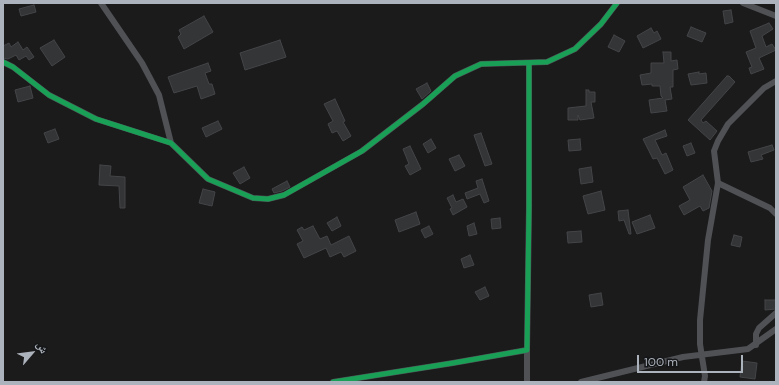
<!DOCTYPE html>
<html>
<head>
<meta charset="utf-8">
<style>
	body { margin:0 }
	#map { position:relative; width:779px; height:385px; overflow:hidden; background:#1b1b1c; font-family:"DM Sans","Noto Naskh Arabic",sans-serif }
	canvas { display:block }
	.frame { position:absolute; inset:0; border:4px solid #adb3bc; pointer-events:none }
	.north { position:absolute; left:12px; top:333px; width:40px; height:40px; -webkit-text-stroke:3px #151618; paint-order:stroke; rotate:62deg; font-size:11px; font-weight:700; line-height:16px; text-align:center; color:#adb3bc }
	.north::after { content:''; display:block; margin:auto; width:14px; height:18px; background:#adb3bc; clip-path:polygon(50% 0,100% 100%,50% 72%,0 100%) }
	.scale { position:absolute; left:637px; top:355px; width:106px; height:18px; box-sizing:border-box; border:2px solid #adb3bc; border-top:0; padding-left:5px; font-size:12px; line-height:14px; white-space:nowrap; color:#adb3bc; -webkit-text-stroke:3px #151618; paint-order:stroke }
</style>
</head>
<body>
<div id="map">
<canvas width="779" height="385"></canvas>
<div class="frame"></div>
<div class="north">ش</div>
<div class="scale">100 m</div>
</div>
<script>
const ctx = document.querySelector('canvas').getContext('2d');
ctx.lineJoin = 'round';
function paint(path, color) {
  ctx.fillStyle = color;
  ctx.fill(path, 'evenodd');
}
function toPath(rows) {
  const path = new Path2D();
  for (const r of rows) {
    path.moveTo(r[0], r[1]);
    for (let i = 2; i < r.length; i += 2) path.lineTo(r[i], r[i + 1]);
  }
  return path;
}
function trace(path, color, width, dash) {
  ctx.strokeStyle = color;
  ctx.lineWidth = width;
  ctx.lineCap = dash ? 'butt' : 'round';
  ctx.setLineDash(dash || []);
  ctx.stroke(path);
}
const building = toPath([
	[34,5,36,12,21,16,19,9,34,5],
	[731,10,733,22,725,24,723,11,731,10],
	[204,16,213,32,184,49,178,37,181,34,179,30,204,16],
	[769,23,773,29,762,36,766,47,772,44,776,50,759,58,764,69,751,74,749,68,752,67,746,52,756,48,750,31,769,23],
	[691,27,706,33,702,42,687,36,691,27],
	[651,28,654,33,657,31,661,39,643,48,637,36,651,28],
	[614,35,625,41,619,52,608,47,614,35],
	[54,40,65,57,52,66,40,48,54,40],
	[280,40,286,57,245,70,240,53,280,40],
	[18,42,23,50,27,47,34,57,29,60,26,56,19,60,16,55,8,59,3,58,3,46,9,43,11,47,18,42],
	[663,52,671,52,671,61,677,60,678,69,673,70,673,87,670,87,672,99,665,100,667,111,651,113,649,100,663,98,661,96,660,86,652,86,652,84,642,85,640,75,651,73,651,63,664,63,663,52],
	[208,63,211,71,205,73,209,84,212,84,215,94,201,99,197,86,174,93,168,77,208,63],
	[699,72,699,74,706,73,707,83,691,85,688,74,699,72],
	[727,76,729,76,735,82,701,120,703,123,706,121,717,131,710,140,688,120,727,76],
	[427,83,431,91,422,99,416,89,427,83],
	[30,86,33,98,18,102,15,90,30,86],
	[586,90,589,90,589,92,595,92,595,102,591,102,594,118,580,120,578,115,578,120,568,120,568,108,586,106,586,90],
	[335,99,345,121,343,122,351,136,343,141,337,131,332,133,328,124,333,121,324,104,335,99],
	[218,121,222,129,206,137,202,128,218,121],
	[55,129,59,139,48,143,44,133,55,129],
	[665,130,667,136,655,140,662,155,666,153,673,170,665,174,657,158,653,159,643,139,665,130],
	[481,133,492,164,485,166,474,135,481,133],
	[431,139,436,148,428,153,423,144,431,139],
	[580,139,581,150,569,151,568,140,580,139],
	[691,143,695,153,687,156,683,146,691,143],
	[772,145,774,150,761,155,763,159,751,162,748,152,772,145],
	[410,146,421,169,410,175,405,166,409,164,403,149,410,146],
	[459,155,465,166,455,171,449,159,459,155],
	[100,165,111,166,110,176,125,177,125,208,120,208,119,186,99,185,100,165],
	[244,167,250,178,240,184,233,173,244,167],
	[591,167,593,182,581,184,579,169,591,167],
	[703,175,712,191,709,208,703,211,700,206,684,215,679,206,690,200,683,187,703,175],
	[482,179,489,201,484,203,480,194,467,199,465,193,478,188,476,181,482,179],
	[287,181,290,187,282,191,274,193,272,189,287,181],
	[203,189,215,192,212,206,199,203,203,189],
	[601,191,605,210,588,214,583,196,601,191],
	[453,195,456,202,463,199,467,207,453,215,450,209,452,208,447,198,453,195],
	[628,210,631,234,629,234,624,220,619,221,618,211,628,210],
	[416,212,420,224,399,232,395,220,416,212],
	[650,215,655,228,637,234,632,222,650,215],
	[337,217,341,226,332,231,327,223,337,217],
	[500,218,501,228,492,229,491,219,500,218],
	[474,223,477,234,469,236,467,226,474,223],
	[313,226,320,239,327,236,331,245,349,236,356,251,344,257,341,252,330,257,326,248,304,258,297,244,303,241,297,230,302,227,304,230,313,226],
	[429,226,433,234,425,238,421,230,429,226],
	[581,231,582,242,568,243,567,232,581,231],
	[734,235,742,237,740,247,731,245,734,235],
	[470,255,474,265,464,268,461,259,470,255],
	[485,287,489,296,480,300,475,292,485,287],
	[601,293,603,305,591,307,589,295,601,293],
	[765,300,776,300,776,309,765,310,765,300],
	[742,361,757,363,755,379,740,377,742,361]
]);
paint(building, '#343536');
trace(building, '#444548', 1);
trace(toPath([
	[101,3,142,63,159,95,171,143],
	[743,3,776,16],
	[3,62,13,67,49,95,96,119,171,143,208,179,253,198,268,199,284,195,362,151,423,104,455,76,481,64,547,62,575,49,601,24,617,3],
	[718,183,770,208,776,214],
	[756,345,756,334,759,328,776,313],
	[527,350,527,382],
	[333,382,453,363,527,350,529,207,529,63],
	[581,382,683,357,748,349,776,329],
	[704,382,705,376,700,344,700,320,708,240,718,183,714,151,718,141,728,124,764,88,776,81]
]), '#4f5155', 6);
trace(toPath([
	[3,62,13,67,49,95,96,119,171,143,208,179,253,198,268,199,284,195,362,151,423,104,455,76,481,64,547,62,575,49,601,24,617,3],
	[333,382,453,363,527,350,529,207,529,63]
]), '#1a9f57', 5);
</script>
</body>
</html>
